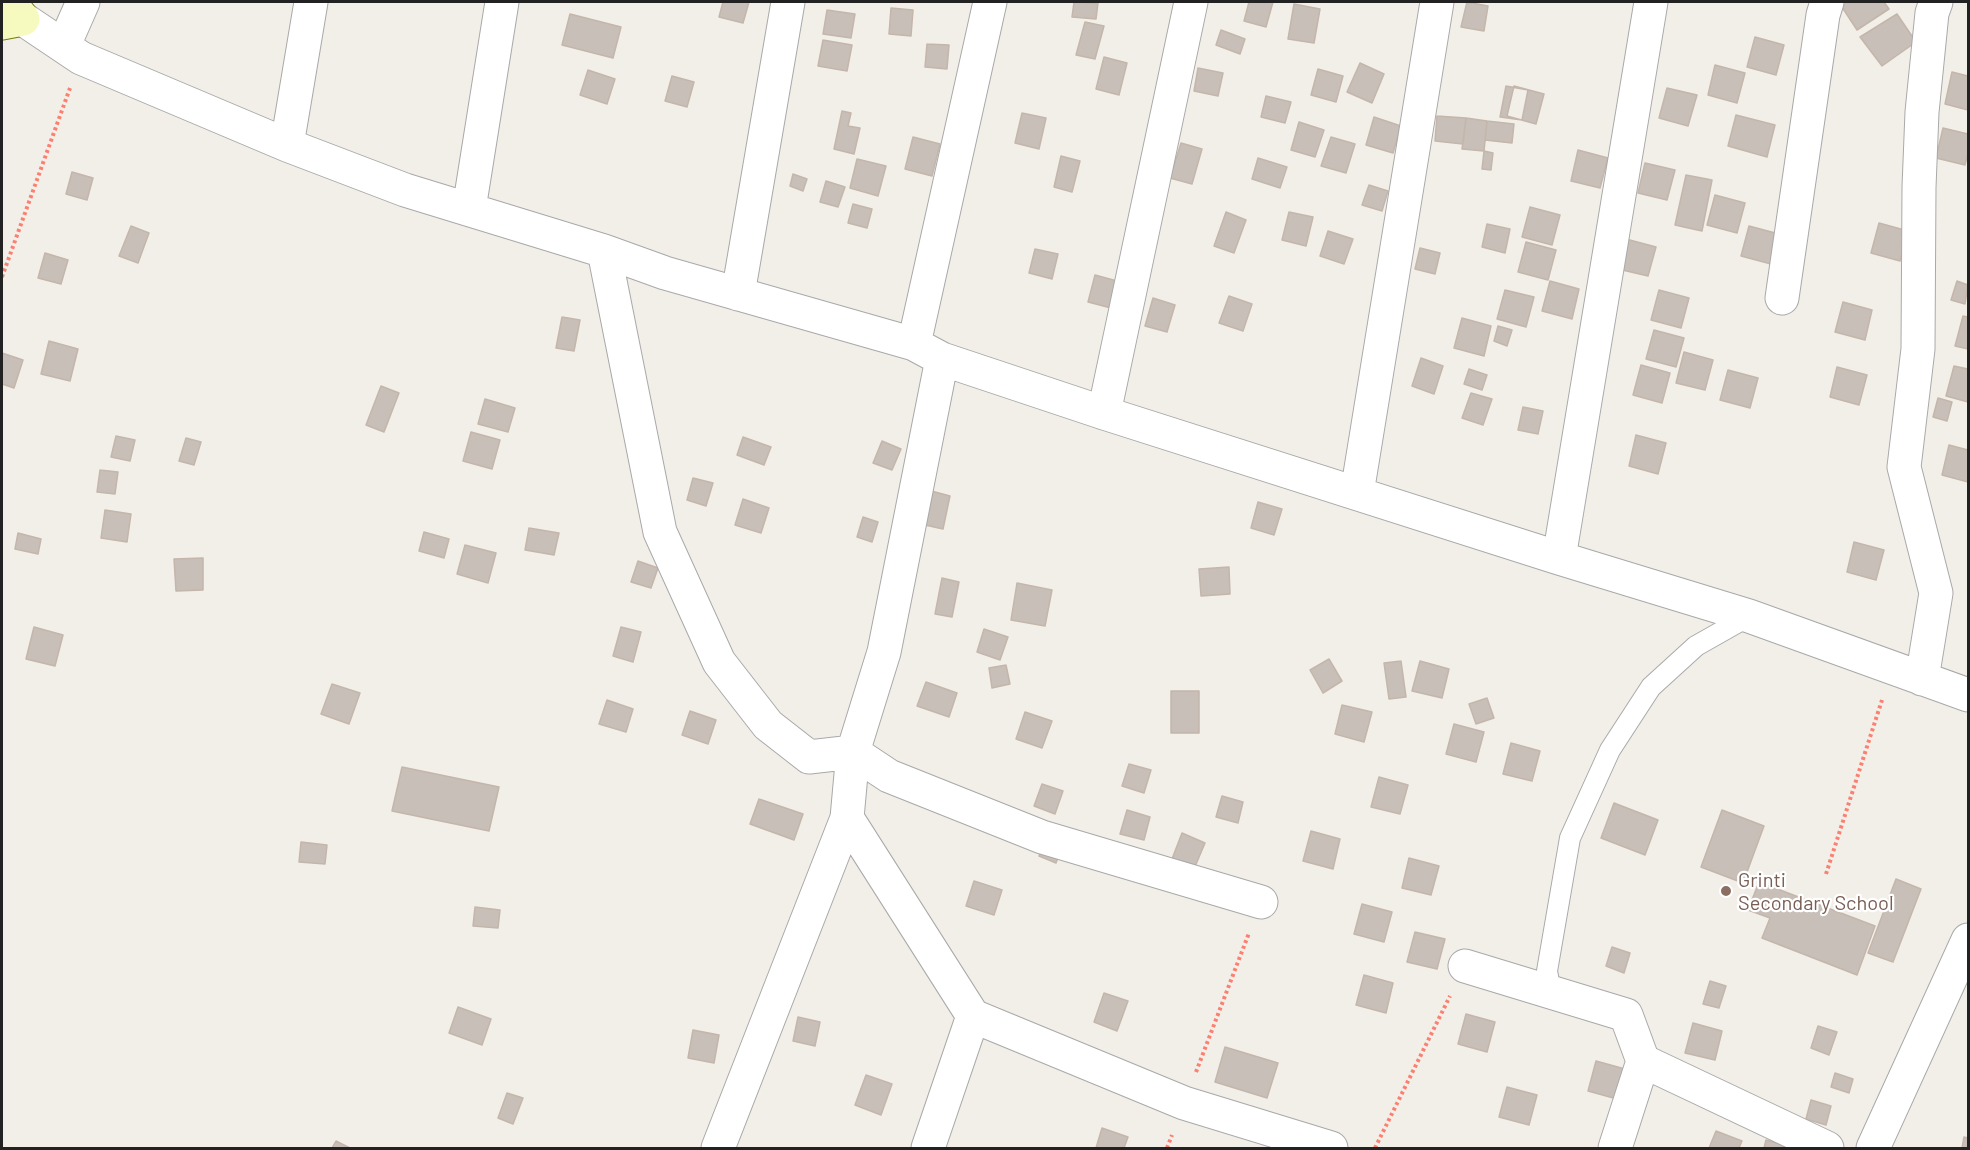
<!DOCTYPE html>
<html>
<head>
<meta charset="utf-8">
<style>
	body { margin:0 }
	#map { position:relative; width:1970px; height:1150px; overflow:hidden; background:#f2efe9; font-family:Barlow,sans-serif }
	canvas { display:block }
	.frame { position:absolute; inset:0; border:3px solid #222; pointer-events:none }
</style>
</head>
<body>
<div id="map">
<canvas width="1970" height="1150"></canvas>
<div class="frame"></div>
</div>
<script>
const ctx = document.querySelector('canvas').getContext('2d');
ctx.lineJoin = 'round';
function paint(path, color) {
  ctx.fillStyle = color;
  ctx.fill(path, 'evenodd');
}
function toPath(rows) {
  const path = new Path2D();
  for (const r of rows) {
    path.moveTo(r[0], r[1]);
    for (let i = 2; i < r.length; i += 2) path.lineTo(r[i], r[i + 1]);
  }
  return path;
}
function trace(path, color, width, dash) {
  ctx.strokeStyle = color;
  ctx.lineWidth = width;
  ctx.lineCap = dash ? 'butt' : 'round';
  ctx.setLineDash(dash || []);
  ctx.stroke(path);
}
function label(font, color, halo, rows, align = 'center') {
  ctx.font = font + ' Barlow,sans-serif';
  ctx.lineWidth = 4.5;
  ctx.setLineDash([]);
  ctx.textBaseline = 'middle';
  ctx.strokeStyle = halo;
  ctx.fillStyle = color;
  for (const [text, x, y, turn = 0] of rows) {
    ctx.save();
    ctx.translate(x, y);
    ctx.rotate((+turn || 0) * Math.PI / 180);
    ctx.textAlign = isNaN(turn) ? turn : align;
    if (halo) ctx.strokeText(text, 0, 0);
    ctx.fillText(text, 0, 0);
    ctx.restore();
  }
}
const building = toPath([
	[723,2,749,2,743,23,719,17,723,2],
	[1074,2,1098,3,1096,19,1072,17,1074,2],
	[1249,2,1273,2,1266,27,1244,21,1249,2],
	[1467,2,1488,6,1484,31,1461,27,1467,2],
	[1844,2,1884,2,1889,9,1857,30,1840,4,1844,2],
	[1294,4,1320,9,1314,43,1288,39,1294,4],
	[891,8,913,10,911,36,889,34,891,8],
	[827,10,855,14,851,38,823,34,827,10],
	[570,14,621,27,613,58,562,45,570,14],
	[1897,14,1916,42,1882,66,1860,37,1897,14],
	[1085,22,1104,26,1095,59,1076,55,1085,22],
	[1221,30,1245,39,1240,54,1216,45,1221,30],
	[1755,37,1784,45,1776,75,1747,67,1755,37],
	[823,40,852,45,847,71,818,66,823,40],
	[927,44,949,45,947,69,925,67,927,44],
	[1104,57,1127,63,1119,95,1096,89,1104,57],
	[1360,63,1384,74,1372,103,1347,92,1360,63],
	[1715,65,1745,73,1737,103,1708,95,1715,65],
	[1198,68,1223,73,1218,96,1194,91,1198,68],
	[1318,69,1343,76,1336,102,1311,95,1318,69],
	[588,70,615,79,607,104,580,95,588,70],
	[1952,72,1968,76,1968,110,1945,104,1952,72],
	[672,76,694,82,687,107,665,101,672,76],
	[1506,86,1528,90,1522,120,1500,117,1506,86],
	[1514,86,1544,94,1536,124,1507,116,1514,86],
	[1667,88,1697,95,1688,126,1659,118,1667,88],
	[1266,96,1291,102,1285,123,1261,117,1266,96],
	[842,111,851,113,848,126,860,128,854,154,834,149,842,111],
	[1022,113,1046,118,1039,149,1015,143,1022,113],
	[1736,115,1775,125,1767,157,1728,146,1736,115],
	[1437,116,1466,118,1463,144,1435,141,1437,116],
	[1374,117,1401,126,1393,153,1366,145,1374,117],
	[1466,118,1487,121,1484,151,1462,149,1466,118],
	[1487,121,1514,124,1512,143,1485,140,1487,121],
	[1299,122,1324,130,1315,157,1291,150,1299,122],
	[1943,128,1968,134,1968,153,1965,165,1936,158,1943,128],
	[913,137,940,144,932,176,905,169,913,137],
	[1331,137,1355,144,1346,173,1321,166,1331,137],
	[1181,143,1202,149,1192,184,1170,178,1181,143],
	[1578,150,1608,158,1600,188,1571,181,1578,150],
	[1484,151,1493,153,1491,170,1482,169,1484,151],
	[1061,156,1080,161,1072,192,1054,187,1061,156],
	[1258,158,1287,167,1280,188,1252,179,1258,158],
	[857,159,886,166,878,196,850,188,857,159],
	[1645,163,1675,170,1667,200,1638,193,1645,163],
	[72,172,93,178,87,200,66,194,72,172],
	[793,174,807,179,803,191,790,186,793,174],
	[1686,175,1712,180,1702,231,1675,225,1686,175],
	[826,181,845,187,838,207,820,202,826,181],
	[1369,185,1388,191,1382,211,1362,205,1369,185],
	[1715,195,1745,203,1737,233,1707,225,1715,195],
	[853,204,872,209,867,228,848,223,853,204],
	[1530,207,1560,215,1552,245,1522,237,1530,207],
	[1226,212,1246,220,1234,253,1214,246,1226,212],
	[1289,212,1313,217,1306,246,1282,240,1289,212],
	[1879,223,1908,231,1900,261,1871,253,1879,223],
	[1487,224,1510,229,1505,253,1482,247,1487,224],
	[131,226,149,233,138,263,119,256,131,226],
	[1749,226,1779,234,1771,264,1741,256,1749,226],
	[1328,231,1353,239,1344,264,1320,256,1328,231],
	[1626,239,1656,247,1648,276,1618,269,1626,239],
	[1526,242,1556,250,1548,280,1518,272,1526,242],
	[1420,248,1440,253,1435,274,1415,269,1420,248],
	[1035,249,1058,254,1052,279,1029,273,1035,249],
	[45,253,68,260,61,284,38,278,45,253],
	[1095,275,1117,281,1111,308,1088,302,1095,275],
	[1550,281,1579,289,1572,319,1542,311,1550,281],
	[1957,281,1968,285,1965,304,1951,300,1957,281],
	[1505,290,1534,297,1526,327,1497,319,1505,290],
	[1659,290,1689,298,1681,328,1651,320,1659,290],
	[1229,296,1252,304,1243,331,1219,323,1229,296],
	[1153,298,1175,305,1167,332,1145,326,1153,298],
	[1843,302,1872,310,1865,340,1835,332,1843,302],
	[1963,316,1968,317,1968,349,1955,346,1963,316],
	[562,317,580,320,574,351,556,348,562,317],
	[1462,318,1491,326,1484,356,1454,348,1462,318],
	[1498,326,1512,330,1507,346,1494,341,1498,326],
	[1654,330,1684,338,1676,367,1646,359,1654,330],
	[49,341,78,349,70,381,41,374,49,341],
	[1684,352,1713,360,1705,390,1676,383,1684,352],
	[2,353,23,360,14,388,2,384,2,353],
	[1421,358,1443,366,1434,394,1412,386,1421,358],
	[1641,365,1670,373,1662,403,1633,395,1641,365],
	[1954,366,1968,369,1968,402,1946,396,1954,366],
	[1837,367,1867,375,1859,405,1830,397,1837,367],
	[1469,369,1487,375,1482,390,1464,384,1469,369],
	[1728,370,1758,378,1750,408,1720,400,1728,370],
	[381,386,399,393,384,432,366,425,381,386],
	[1471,393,1492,399,1483,425,1462,418,1471,393],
	[1938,398,1952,402,1947,421,1933,417,1938,398],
	[485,399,515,408,508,432,478,424,485,399],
	[1523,407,1543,411,1538,434,1518,430,1523,407],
	[471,432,500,440,492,469,463,461,471,432],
	[1636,435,1666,443,1658,474,1629,466,1636,435],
	[116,436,135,440,130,461,111,457,116,436],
	[743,437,771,447,764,465,737,455,743,437],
	[186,438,201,442,194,465,179,461,186,438],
	[882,441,901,449,892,470,873,463,882,441],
	[1949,445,1968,450,1968,482,1942,475,1949,445],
	[100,470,118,472,115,494,97,492,100,470],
	[693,478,713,483,706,506,687,500,693,478],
	[924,489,950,496,943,529,916,523,924,489],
	[743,499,769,508,761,533,735,525,743,499],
	[1258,502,1282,509,1274,535,1251,528,1258,502],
	[105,510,131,514,127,542,101,538,105,510],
	[863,517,878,522,872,542,857,537,863,517],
	[529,528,559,533,554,555,525,550,529,528],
	[424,532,449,539,444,558,419,551,424,532],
	[18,533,41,539,38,554,15,549,18,533],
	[1854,542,1884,550,1876,580,1847,572,1854,542],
	[465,545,496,553,488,583,457,574,465,545],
	[203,558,203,590,176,591,174,559,203,558],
	[638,561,658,568,651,588,631,582,638,561],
	[1229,567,1230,594,1201,596,1199,569,1229,567],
	[942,578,959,582,952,617,935,614,942,578],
	[1017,583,1052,590,1045,626,1011,620,1017,583],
	[34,627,63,635,55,666,26,659,34,627],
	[621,627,641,632,633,662,613,656,621,627],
	[984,629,1008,637,1000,660,977,652,984,629],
	[1329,659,1342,681,1323,693,1310,670,1329,659],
	[1401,661,1406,697,1389,699,1384,663,1401,661],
	[1420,661,1449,669,1442,698,1412,691,1420,661],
	[1006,665,1010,684,992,688,989,668,1006,665],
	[926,682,957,693,949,717,917,706,926,682],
	[332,684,360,693,349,724,321,714,332,684],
	[1171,691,1199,691,1199,733,1171,733,1171,691],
	[1487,698,1494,718,1476,724,1469,704,1487,698],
	[607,700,633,709,626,732,599,724,607,700],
	[1342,705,1372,712,1364,742,1335,734,1342,705],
	[690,711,716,720,708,744,682,735,690,711],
	[1025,712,1052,721,1042,748,1016,739,1025,712],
	[1454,724,1484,732,1476,762,1446,754,1454,724],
	[1511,743,1540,751,1532,781,1503,774,1511,743],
	[1129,764,1151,770,1144,793,1122,786,1129,764],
	[402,767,499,787,489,831,392,811,402,767],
	[1379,777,1408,785,1400,814,1371,807,1379,777],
	[1042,784,1063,791,1055,814,1034,806,1042,784],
	[1222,796,1243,802,1238,823,1216,817,1222,796],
	[759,799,803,814,794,840,750,824,759,799],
	[1614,803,1658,820,1645,855,1601,838,1614,803],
	[1127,810,1150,817,1144,840,1120,834,1127,810],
	[1722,810,1764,826,1743,883,1701,867,1722,810],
	[1311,831,1340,839,1333,869,1303,861,1311,831],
	[1182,833,1205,843,1194,869,1172,859,1182,833],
	[301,842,327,845,325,864,299,862,301,842],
	[1044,843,1061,849,1056,863,1039,856,1044,843],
	[1409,858,1439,866,1431,895,1402,888,1409,858],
	[1896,879,1921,889,1893,962,1868,953,1896,879],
	[974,881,1002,890,994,915,966,906,974,881],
	[1759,882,1875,926,1857,975,1762,938,1770,918,1748,910,1759,882],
	[1362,904,1392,912,1384,942,1354,934,1362,904],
	[475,907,500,910,498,928,473,926,475,907],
	[1415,932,1445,939,1437,969,1407,962,1415,932],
	[1612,947,1630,953,1624,973,1606,966,1612,947],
	[1364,975,1393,983,1386,1013,1356,1005,1364,975],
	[1710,981,1726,986,1719,1008,1703,1004,1710,981],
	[1104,993,1128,1001,1117,1031,1094,1022,1104,993],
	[458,1007,491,1019,482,1045,449,1033,458,1007],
	[1466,1014,1495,1022,1487,1052,1458,1044,1466,1014],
	[798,1017,820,1022,815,1046,793,1041,798,1017],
	[1693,1023,1722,1031,1715,1060,1685,1053,1693,1023],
	[1818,1026,1837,1032,1829,1055,1811,1048,1818,1026],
	[693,1030,719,1035,714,1063,688,1058,693,1030],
	[1225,1047,1278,1063,1267,1098,1215,1082,1225,1047],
	[1596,1061,1625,1069,1617,1099,1588,1091,1596,1061],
	[1835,1073,1853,1079,1849,1093,1831,1087,1835,1073],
	[866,1075,892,1084,881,1115,855,1105,866,1075],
	[1507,1087,1537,1095,1529,1125,1499,1117,1507,1087],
	[507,1093,523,1098,513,1124,498,1118,507,1093],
	[1811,1100,1831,1106,1826,1125,1806,1119,1811,1100],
	[1102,1128,1128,1137,1124,1148,1096,1148,1102,1128],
	[1716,1131,1742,1141,1739,1148,1709,1148,1716,1131],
	[1964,1137,1968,1138,1968,1148,1962,1148,1964,1137],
	[1766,1140,1796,1148,1764,1148,1766,1140],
	[336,1141,350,1148,332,1148,336,1141]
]);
paint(building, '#c7bfb8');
trace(building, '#c4b6ab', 1.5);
const lane = toPath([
	[1551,992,1547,971,1570,838,1610,750,1651,687,1696,646,1749,616]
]);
const street = toPath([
	[23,19,81,58,287,145,405,190,604,251,665,273,914,344,942,359,1104,413,1559,558,1749,616,1968,695],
	[64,45,83,2],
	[287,145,311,2],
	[469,209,502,2],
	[604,251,660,532,719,662,768,725,809,757,853,752,847,818,718,1148],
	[738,294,788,2],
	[1782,298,1823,15,1827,2],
	[914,344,990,2],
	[942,359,884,652,853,752,889,776,1042,837,1261,902],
	[1104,413,1191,2],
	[1357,493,1437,2],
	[1559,558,1651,2],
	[1922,679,1936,593,1904,467,1918,349,1919,187,1922,112,1932,13,1936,2],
	[847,818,973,1016,1184,1103,1331,1148],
	[1465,966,1626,1015,1643,1061,1827,1148],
	[928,1148,973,1016],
	[1615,1148,1643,1061],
	[1873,1148,1968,940]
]);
const secondary = toPath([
	[2,23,23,19,9,2]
]);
trace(lane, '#a9a9a9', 22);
trace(street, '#a9a9a9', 35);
trace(secondary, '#707d05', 35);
trace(toPath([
	[2,277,70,88],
	[1826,874,1882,700],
	[1196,1072,1249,933],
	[1167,1148,1172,1135],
	[1375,1148,1450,996]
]), '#fa8072', 4, [3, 3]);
trace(lane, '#fff', 20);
trace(street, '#fff', 33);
trace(secondary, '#f7fabf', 33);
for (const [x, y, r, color] of [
	[1726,891,6,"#8d6e63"]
]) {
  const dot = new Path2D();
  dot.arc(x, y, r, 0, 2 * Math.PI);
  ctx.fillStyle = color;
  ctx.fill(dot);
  trace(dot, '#fff', 2);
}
label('20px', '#785e54', '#fff', [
	["Grinti",1738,880],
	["Secondary School",1738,903]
], 'left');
</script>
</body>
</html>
